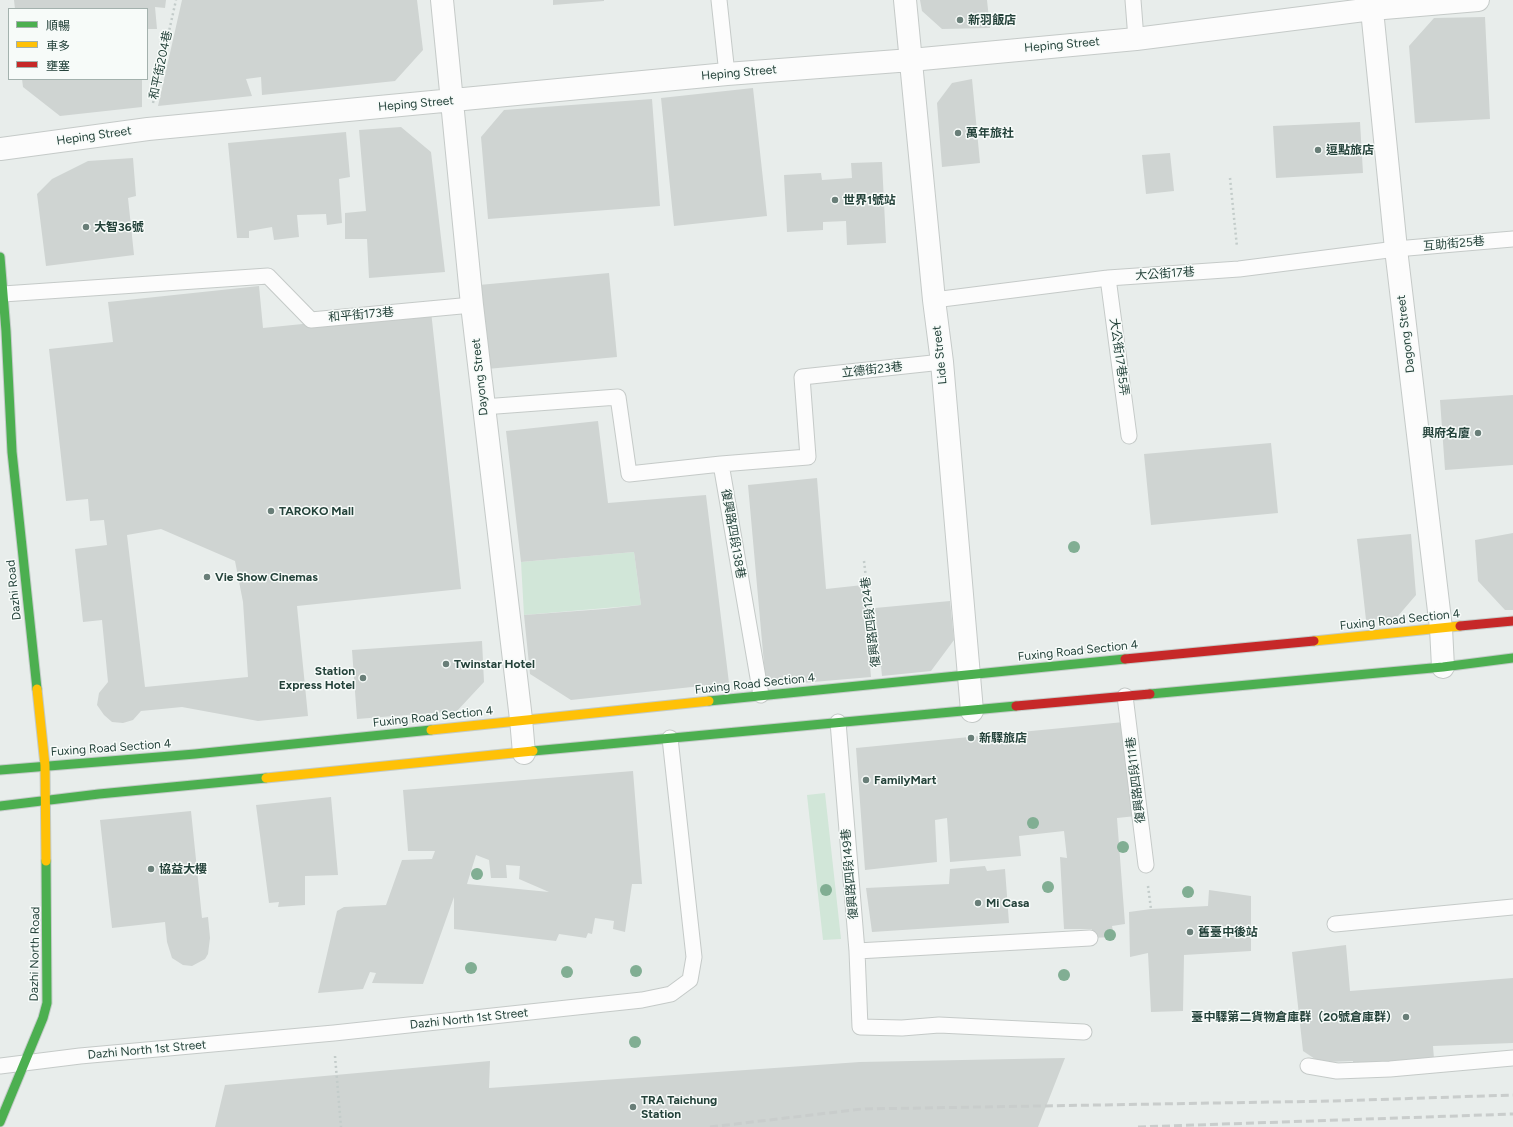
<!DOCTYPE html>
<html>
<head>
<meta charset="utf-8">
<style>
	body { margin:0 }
	#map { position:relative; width:1513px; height:1127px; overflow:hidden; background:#e8edeb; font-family:Figtree,"Noto Sans TC",sans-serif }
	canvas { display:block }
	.legend { position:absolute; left:8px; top:8px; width:140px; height:72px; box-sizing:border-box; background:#f7fbf9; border:1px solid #a3b1ad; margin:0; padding:5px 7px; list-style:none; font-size:12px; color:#24423a }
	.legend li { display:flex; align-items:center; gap:8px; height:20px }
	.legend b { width:20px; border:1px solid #a3b1ad }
</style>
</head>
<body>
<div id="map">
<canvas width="1513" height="1127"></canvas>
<ul class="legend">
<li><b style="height:5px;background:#4caf50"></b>順暢</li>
<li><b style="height:5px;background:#ffc107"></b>車多</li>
<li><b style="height:5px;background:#c62828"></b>壅塞</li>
</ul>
</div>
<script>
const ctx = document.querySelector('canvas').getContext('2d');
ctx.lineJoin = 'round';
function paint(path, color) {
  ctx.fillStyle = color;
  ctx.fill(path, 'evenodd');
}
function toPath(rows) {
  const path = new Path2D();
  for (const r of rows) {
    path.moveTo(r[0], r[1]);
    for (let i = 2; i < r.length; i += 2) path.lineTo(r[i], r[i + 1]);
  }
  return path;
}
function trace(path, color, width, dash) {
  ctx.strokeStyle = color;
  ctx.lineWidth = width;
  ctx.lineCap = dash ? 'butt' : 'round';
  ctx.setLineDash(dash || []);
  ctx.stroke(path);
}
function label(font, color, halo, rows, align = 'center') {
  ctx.font = font + ' Figtree,"Noto Sans TC",sans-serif';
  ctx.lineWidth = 3;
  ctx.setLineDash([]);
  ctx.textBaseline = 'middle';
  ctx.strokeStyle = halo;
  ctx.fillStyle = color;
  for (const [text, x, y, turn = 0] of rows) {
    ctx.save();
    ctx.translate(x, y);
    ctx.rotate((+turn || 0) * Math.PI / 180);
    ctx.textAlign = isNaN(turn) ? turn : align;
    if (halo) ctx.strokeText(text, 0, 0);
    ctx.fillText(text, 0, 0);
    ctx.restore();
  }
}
paint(toPath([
	[634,552,641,605,524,615,521,562],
	[825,793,841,939,823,940,807,795]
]), '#d1e6d8');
paint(toPath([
	[14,0,166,0,165,8,155,7,157,29,147,29,147,9,15,9],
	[182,0,417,0,423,50,395,81,262,95,261,77,246,79,252,96,158,106],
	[553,0,604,0,604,1,553,5],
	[920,0,987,0,990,28,942,29,922,11],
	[1485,17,1490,119,1415,123,1409,46,1434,18],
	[22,79,142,79,142,107,60,116,23,87],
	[972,79,980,163,942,167,937,103,952,83],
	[753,88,767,216,674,226,661,98],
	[652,99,660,206,488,219,481,137,504,110],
	[1360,122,1363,173,1276,178,1273,126],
	[401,127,431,152,445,272,369,278,367,239,345,239,345,213,366,211,359,130],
	[346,132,350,177,339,179,342,223,327,225,326,214,297,215,299,237,274,240,272,227,249,231,249,238,237,238,228,143],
	[1170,153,1174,191,1146,194,1142,155],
	[133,158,136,196,128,198,134,255,46,266,37,194,52,179,88,161],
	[882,162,886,243,847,245,846,221,823,222,823,230,787,232,784,175,821,173,822,180,852,178,851,163],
	[609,273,617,357,487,369,479,285],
	[259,286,263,328,431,311,461,589,297,606,308,716,258,721,182,707,141,711,133,720,123,723,112,722,104,715,97,705,99,693,108,682,102,620,83,622,75,549,107,545,104,520,90,521,88,499,66,501,49,349,113,342,108,302],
	[161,529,235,561,243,602,248,677,145,687,127,535],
	[1513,395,1513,465,1445,470,1440,400],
	[598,421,608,503,706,495,729,683,571,700,530,674,524,615,604,609,641,605,634,552,521,562,506,431],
	[1271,443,1278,513,1151,525,1144,454],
	[817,478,826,589,863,585,871,677,766,686,748,485],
	[1513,533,1513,610,1505,610,1478,581,1475,540],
	[1411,534,1416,595,1398,616,1388,619,1366,620,1357,539],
	[950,601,954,640,931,671,882,676,875,608],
	[482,641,484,682,457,711,357,719,352,650],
	[1124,722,1136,816,1117,818,1125,924,1112,926,1114,937,1090,938,1092,929,1064,929,1060,857,1067,858,1064,831,1019,836,1021,856,950,862,947,818,935,820,937,862,865,870,856,748],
	[633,771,642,884,632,884,625,932,613,929,614,921,595,918,592,934,588,933,586,938,559,934,556,941,454,929,454,897,423,984,372,983,376,973,370,972,363,989,318,993,337,911,344,907,386,905,402,860,432,859,435,851,408,851,403,790],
	[476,855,489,860,491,878,507,878,506,865,520,866,519,879,549,892,467,884],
	[331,797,338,875,305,876,305,905,278,907,279,902,269,903,256,805],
	[191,811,202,918,208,917,210,938,208,954,205,959,192,966,183,965,172,958,167,942,165,922,112,928,100,820],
	[985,866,987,871,1005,869,1009,923,872,932,866,888,949,884,950,869],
	[1209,890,1251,896,1251,951,1184,955,1183,1011,1151,1012,1148,953,1130,957,1129,912,1151,909,1208,906],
	[1346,945,1350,991,1513,978,1513,1043,1433,1046,1434,1059,1353,1067,1353,1061,1327,1062,1315,1059,1303,1051,1292,952],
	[1065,1058,1038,1127,215,1127,225,1085,490,1061,489,1088,860,1062]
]), '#cfd4d2');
const lane = toPath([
	[719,0,727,74],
	[1133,0,1136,39],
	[1108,278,1129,436],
	[3,294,268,276,311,320,472,305],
	[934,300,1108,278,1239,269,1396,249,1513,239],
	[483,407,618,397,629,474,721,464,761,695],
	[721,464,808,457,802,377,942,362],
	[1125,696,1146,865],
	[838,722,857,951,860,1027,902,1028,939,1025,1084,1032],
	[1335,924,1513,907],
	[857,951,1090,938],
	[0,1066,80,1056,334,1033,642,1000,671,994,690,980,694,957,670,738],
	[1308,1066,1337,1071,1390,1069,1513,1058]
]);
const street = toPath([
	[442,0,472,305,521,719,524,753],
	[905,0,934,300,942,362,972,711],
	[1371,0,1396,249,1441,628,1443,667],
	[0,149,148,129,727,74,911,60,1136,39,1372,9,1478,0]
]);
const fast = toPath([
	[0,257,6,331,12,452,37,689],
	[1150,694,1443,667,1513,658],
	[709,701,1125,659],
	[533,751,1016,706],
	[0,770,195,754,431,730],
	[0,806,99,794,266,778],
	[0,1122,43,1018,47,1003,46,861]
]);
const slow = toPath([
	[1314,641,1460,626],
	[37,689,45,765,46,861],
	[431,730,709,701],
	[266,778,533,751]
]);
const jam = toPath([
	[1460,626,1513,621],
	[1125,659,1314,641],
	[1016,706,1150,694]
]);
trace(lane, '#c5cac8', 17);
trace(street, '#c5cac8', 24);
trace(fast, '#c3cbc8', 11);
trace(slow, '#c3cbc8', 11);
trace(jam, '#c3cbc8', 11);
trace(toPath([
	[153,103,176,0],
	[1230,178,1237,247],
	[864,561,875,657],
	[1148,886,1151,909],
	[335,1056,341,1127]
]), '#c3ccca', 2.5, [2, 3]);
trace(lane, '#fcfcfc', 15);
trace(street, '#fcfcfc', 22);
trace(fast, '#4caf50', 9);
trace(slow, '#ffc107', 9);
trace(jam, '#c62828', 9);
trace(toPath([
	[710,1127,862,1109,1334,1101,1513,1095],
	[1138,1127,1513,1114]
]), '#c9cdcc', 3, [8, 4]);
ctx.fillStyle = '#81ae93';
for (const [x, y] of [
	[1074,547],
	[1033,823],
	[1123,847],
	[477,874],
	[1048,887],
	[826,890],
	[1188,892],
	[1110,935],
	[471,968],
	[636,971],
	[567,972],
	[1064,975],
	[635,1042]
]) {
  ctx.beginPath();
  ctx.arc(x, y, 6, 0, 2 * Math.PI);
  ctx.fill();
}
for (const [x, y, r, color] of [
	[960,20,4,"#697e78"],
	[958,133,4,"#697e78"],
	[1318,150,4,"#697e78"],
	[835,200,4,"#697e78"],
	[86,227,4,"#697e78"],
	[1478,433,4,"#697e78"],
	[271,511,4,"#697e78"],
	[207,577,4,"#697e78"],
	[446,664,4,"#697e78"],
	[363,678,4,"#697e78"],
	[971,738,4,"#697e78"],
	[866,780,4,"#697e78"],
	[151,869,4,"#697e78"],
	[978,903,4,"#697e78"],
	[1190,932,4,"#697e78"],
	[1406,1017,4,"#697e78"],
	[633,1107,4,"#697e78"]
]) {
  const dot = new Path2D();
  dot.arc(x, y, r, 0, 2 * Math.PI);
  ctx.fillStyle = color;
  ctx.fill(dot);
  trace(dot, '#f7fbf9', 1.5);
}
label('bold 12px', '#24423a', '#f7fbf9', [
	["新羽飯店",968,20],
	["萬年旅社",966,133],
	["逗點旅店",1326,150],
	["世界1號站",843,200],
	["大智36號",94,227],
	["興府名廈",1470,433,"right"],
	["TAROKO Mall",279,511],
	["Vie Show Cinemas",215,577],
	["Twinstar Hotel",454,664],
	["Station",355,671,"right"],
	["Express Hotel",355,685,"right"],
	["新驛旅店",979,738],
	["FamilyMart",874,780],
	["協益大樓",159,869],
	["Mi Casa",986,903],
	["舊臺中後站",1198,932],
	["臺中驛第二貨物倉庫群（20號倉庫群）",1398,1017,"right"],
	["TRA Taichung",641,1100],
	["Station",641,1114]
], 'left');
label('12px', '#24423a', '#f7fbf9', [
	["Heping Street",1062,45,-5],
	["和平街204巷",161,65,-78],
	["Heping Street",739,73,-5],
	["Heping Street",416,104,-5],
	["Heping Street",94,136,-8],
	["互助街25巷",1454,244,-5],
	["大公街17巷",1165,274,-4],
	["和平街173巷",361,315,-5],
	["Dagong Street",1406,334,-97],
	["Lide Street",940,355,-96],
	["大公街17巷5弄",1119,357,82],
	["立德街23巷",872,370,-6],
	["Dayong Street",480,377,-96],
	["復興路四段138巷",733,534,80],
	["Dazhi Road",14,590,-96],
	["Fuxing Road Section 4",1400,620,-6],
	["復興路四段124巷",871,622,-97],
	["Fuxing Road Section 4",1078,651,-6],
	["Fuxing Road Section 4",755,684,-6],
	["Fuxing Road Section 4",433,717,-6],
	["Fuxing Road Section 4",111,748,-4],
	["復興路四段111巷",1136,780,-97],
	["復興路四段149巷",850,874,-95],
	["Dazhi North Road",35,954,-89],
	["Dazhi North 1st Street",469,1019,-6],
	["Dazhi North 1st Street",147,1050,-5]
]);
</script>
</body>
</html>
